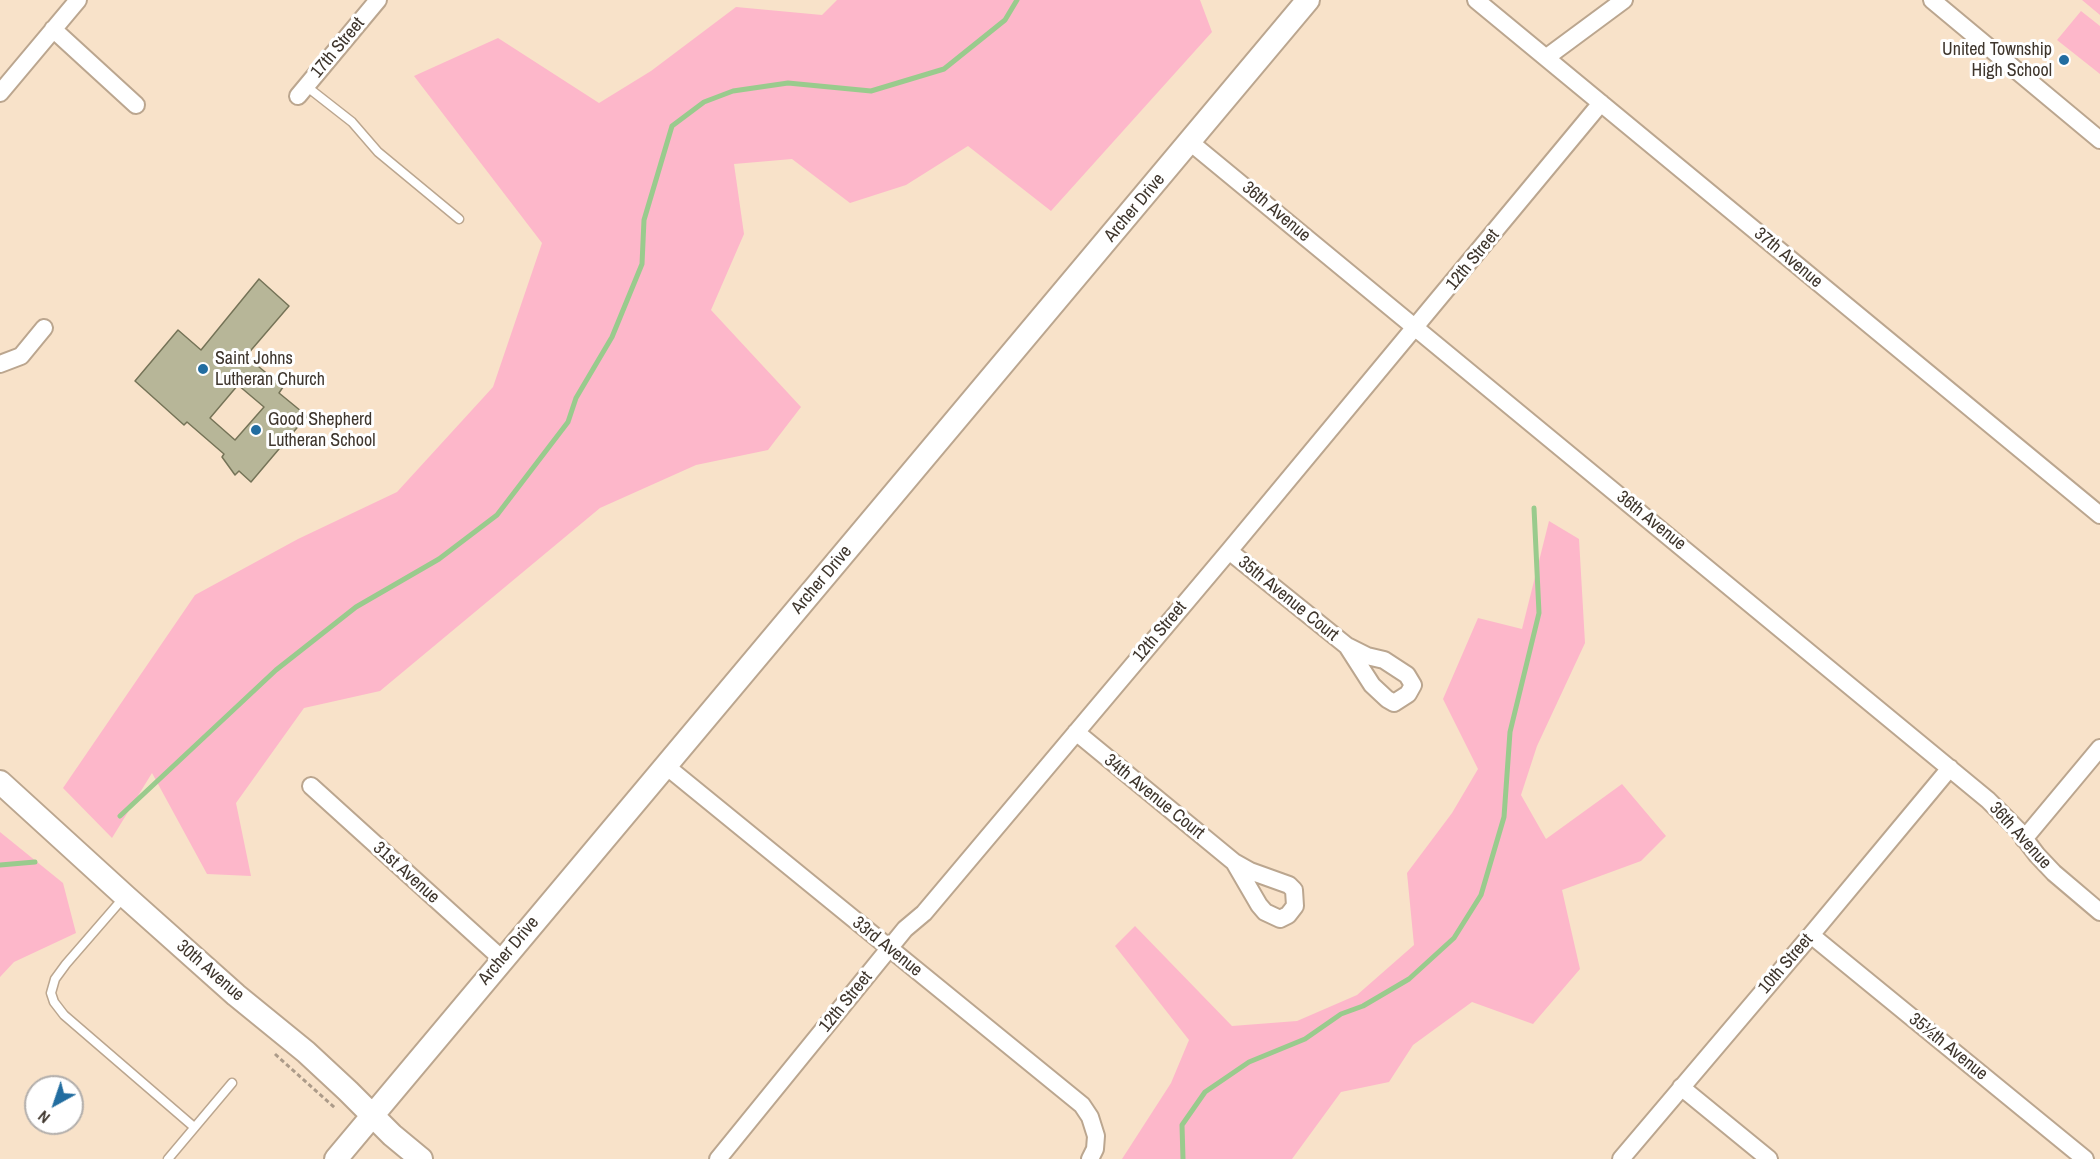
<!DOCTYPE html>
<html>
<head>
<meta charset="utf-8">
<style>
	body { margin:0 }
	#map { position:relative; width:2100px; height:1159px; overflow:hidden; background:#f8e2c9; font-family:"Archivo Narrow",sans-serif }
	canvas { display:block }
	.north { position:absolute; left:24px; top:1075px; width:60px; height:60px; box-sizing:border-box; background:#fff; border:2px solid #b2aeab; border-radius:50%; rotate:220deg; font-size:16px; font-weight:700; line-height:24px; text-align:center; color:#3e352c }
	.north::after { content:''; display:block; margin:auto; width:21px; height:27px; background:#226da0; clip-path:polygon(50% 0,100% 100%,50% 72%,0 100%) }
</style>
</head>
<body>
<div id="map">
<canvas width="2100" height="1159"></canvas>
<div class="north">N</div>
</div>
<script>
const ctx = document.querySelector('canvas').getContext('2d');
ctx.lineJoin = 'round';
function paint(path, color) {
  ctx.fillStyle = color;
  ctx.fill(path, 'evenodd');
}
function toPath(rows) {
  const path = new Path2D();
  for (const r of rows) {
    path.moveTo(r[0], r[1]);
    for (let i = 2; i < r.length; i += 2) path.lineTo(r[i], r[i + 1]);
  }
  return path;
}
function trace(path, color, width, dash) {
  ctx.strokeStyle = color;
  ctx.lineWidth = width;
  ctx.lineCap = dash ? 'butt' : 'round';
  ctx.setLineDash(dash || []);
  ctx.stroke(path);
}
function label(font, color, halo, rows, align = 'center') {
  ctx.font = font + ' "Archivo Narrow",sans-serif';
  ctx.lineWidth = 6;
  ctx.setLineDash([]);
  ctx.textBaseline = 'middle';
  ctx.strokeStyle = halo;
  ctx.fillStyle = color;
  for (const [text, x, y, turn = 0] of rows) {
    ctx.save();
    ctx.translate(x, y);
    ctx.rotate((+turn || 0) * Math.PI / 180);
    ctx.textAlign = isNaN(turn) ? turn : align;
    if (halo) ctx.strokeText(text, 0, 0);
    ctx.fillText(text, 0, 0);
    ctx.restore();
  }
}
paint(toPath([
	[837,0,1200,0,1212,32,1051,211,968,146,906,185,850,203,792,159,734,164,744,234,711,310,801,407,768,450,696,465,600,508,380,691,304,708,236,803,251,876,207,874,152,773,112,838,63,788,195,595,298,539,397,492,493,387,542,243,414,76,498,38,599,103,651,71,736,7,822,15],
	[2082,0,2100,0,2100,15],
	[2081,11,2100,26,2100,74,2057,40],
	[1549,521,1579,539,1585,643,1537,746,1521,795,1546,839,1622,784,1666,836,1641,861,1562,890,1580,969,1533,1024,1472,1002,1413,1045,1389,1082,1341,1092,1292,1159,1122,1159,1171,1083,1189,1040,1115,946,1135,926,1232,1026,1297,1021,1357,995,1414,945,1407,873,1452,813,1478,769,1443,699,1478,618,1522,629],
	[0,832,63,883,76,933,14,962,0,977]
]), '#fdb7ca');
trace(toPath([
	[120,816,276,670,356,607,439,559,497,515,568,422,576,398,612,337,642,264,644,220,672,126,704,102,733,91,788,83,871,91,944,69,1005,20,1017,0],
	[0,865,35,862],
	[1183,1159,1182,1125,1205,1092,1249,1062,1305,1039,1341,1014,1363,1006,1409,979,1454,938,1481,895,1504,817,1510,732,1539,613,1534,508]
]), '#99cb8d', 5);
const building = toPath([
	[259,279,289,306,246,356,283,387,279,393,307,416,251,482,239,471,235,475,222,457,224,454,187,422,184,425,135,381,178,330,201,350,259,279],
	[238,385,264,407,235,440,210,418,238,385]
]);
paint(building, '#b7b698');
trace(building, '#757357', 1.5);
const lane = toPath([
	[306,86,352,122,378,152,459,219],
	[125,896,66,964,55,979,51,993,54,1002,64,1015,194,1127],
	[168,1159,232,1083]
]);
const street = toPath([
	[1476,0,2100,515],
	[1932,0,2100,140],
	[53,29,136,105],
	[1547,57,1624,0],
	[0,93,78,0],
	[298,96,378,0],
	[1190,142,1988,800,2018,830,2037,855,2054,873,2100,912],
	[0,364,21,356,44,328],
	[1229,551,1347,646,1367,656,1384,660,1407,675,1413,685,1408,694,1394,703,1387,699,1372,685,1347,646],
	[1076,732,1234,862,1250,871,1289,885,1294,890,1295,906,1288,915,1280,919,1265,912,1259,905,1234,862],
	[666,766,1082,1105,1090,1117,1096,1136,1095,1149,1090,1159],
	[311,786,502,959],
	[2024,839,2100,748],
	[1811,935,2085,1159],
	[1681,1087,1769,1159],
	[718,1159,905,929,924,913,1229,551,1601,103],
	[1621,1159,1811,935,1950,768]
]);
const secondary = toPath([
	[0,782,125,896,236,995,306,1052,348,1091,392,1135,421,1159],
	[336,1159,1308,0]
]);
trace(lane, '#bba68f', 11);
trace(street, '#bba68f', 20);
trace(secondary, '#bba68f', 26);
trace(toPath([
	[275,1054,335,1108]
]), '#ac9b89', 3, [4.5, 3]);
trace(lane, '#fff', 8);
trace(street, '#fff', 16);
trace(secondary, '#fff', 22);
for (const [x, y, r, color] of [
	[2064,60,6,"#226da0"],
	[203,369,6,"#226da0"],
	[256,430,6,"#226da0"]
]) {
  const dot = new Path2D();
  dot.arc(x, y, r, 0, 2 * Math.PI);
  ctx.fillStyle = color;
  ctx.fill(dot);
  trace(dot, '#fff', 2);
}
label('18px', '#3e352c', '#fff', [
	["17th Street",338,48,-50],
	["Archer Drive",1135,208,-50],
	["36th Avenue",1276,212,40],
	["37th Avenue",1788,258,40],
	["12th Street",1473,260,-51],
	["36th Avenue",1651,521,39],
	["Archer Drive",822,580,-50],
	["35th Avenue Court",1288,599,39],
	["12th Street",1160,632,-50],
	["34th Avenue Court",1154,797,39],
	["36th Avenue",2020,836,48],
	["31st Avenue",406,873,42],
	["33rd Avenue",887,947,39],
	["Archer Drive",509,951,-50],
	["10th Street",1786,964,-49],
	["30th Avenue",210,971,41],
	["12th Street",846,1002,-51],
	["35½th Avenue",1948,1047,39]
]);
label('18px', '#3e352c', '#fff', [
	["United Township",2052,50,"right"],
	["High School",2052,71,"right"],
	["Saint Johns",215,359],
	["Lutheran Church",215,380],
	["Good Shepherd",268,420],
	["Lutheran School",268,441]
], 'left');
</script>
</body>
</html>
